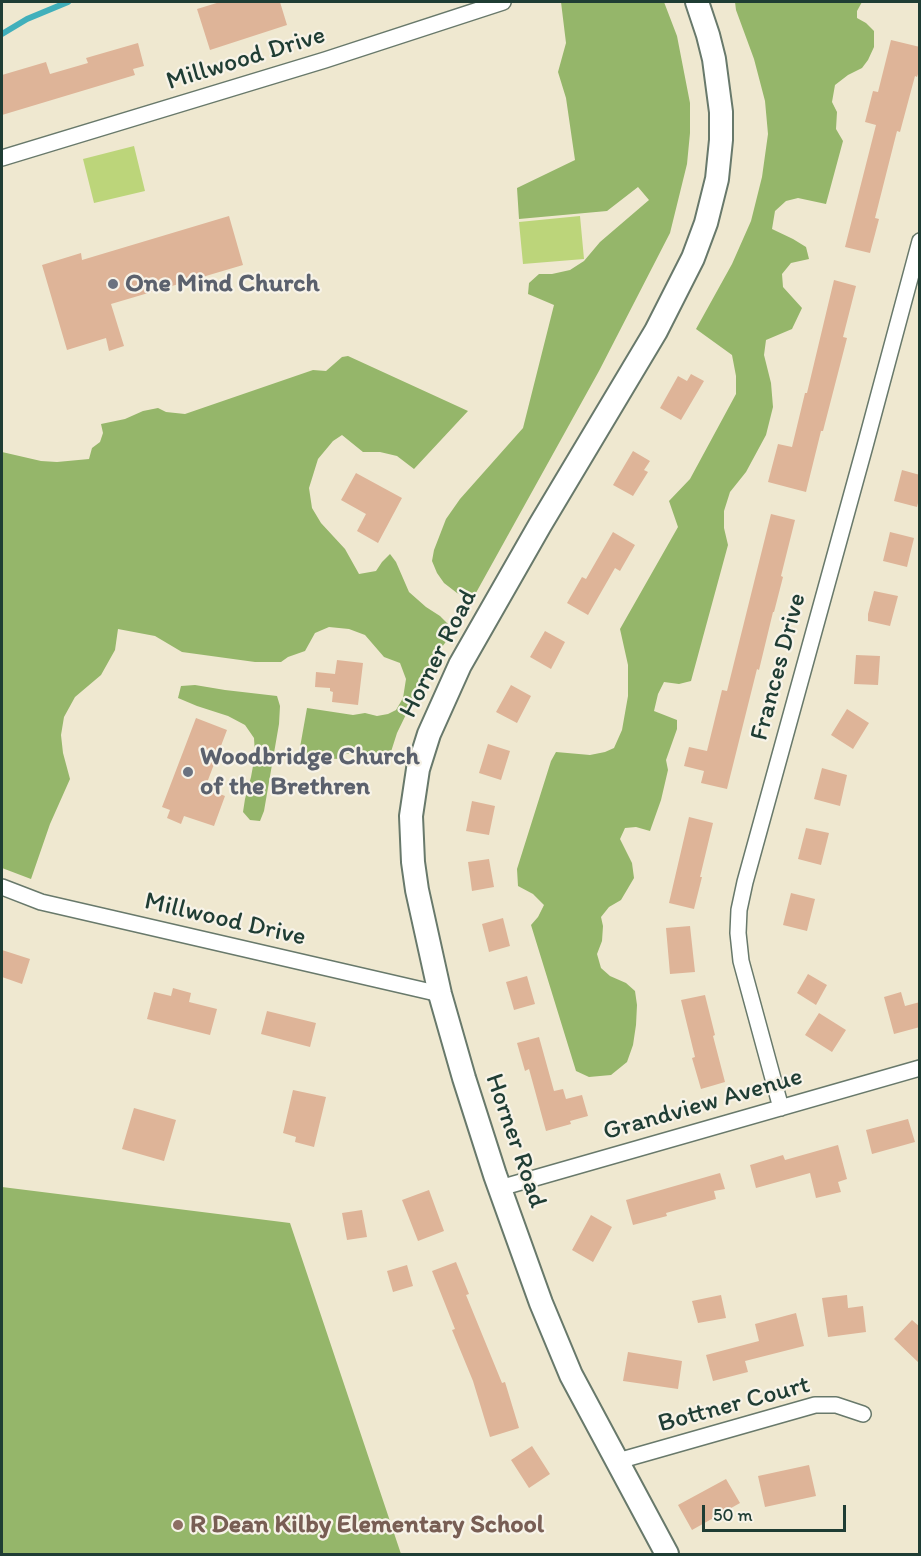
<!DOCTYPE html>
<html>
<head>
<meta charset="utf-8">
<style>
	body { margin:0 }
	#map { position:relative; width:921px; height:1556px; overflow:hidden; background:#efe8d0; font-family:Itim,sans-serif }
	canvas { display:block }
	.frame { position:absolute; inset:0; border:3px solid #1f3d34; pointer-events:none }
	.scale { position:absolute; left:702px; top:1505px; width:144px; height:27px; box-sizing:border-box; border:3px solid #1f3d34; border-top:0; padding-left:8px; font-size:18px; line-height:21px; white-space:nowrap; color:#1f3d34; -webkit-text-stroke:4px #f7f3e8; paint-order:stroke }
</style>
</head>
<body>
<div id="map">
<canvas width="921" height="1556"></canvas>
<div class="frame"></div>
<div class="scale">50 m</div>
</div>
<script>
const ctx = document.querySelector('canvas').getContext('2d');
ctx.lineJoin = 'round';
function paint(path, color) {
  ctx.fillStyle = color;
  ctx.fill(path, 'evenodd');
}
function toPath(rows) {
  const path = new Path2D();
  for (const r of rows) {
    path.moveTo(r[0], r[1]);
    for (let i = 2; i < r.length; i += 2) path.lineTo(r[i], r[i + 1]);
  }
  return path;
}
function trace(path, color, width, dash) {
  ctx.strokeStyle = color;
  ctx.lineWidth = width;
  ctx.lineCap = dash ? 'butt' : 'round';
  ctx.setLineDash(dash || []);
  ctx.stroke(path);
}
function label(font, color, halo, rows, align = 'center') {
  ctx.font = font + ' Itim,sans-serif';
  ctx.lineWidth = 4.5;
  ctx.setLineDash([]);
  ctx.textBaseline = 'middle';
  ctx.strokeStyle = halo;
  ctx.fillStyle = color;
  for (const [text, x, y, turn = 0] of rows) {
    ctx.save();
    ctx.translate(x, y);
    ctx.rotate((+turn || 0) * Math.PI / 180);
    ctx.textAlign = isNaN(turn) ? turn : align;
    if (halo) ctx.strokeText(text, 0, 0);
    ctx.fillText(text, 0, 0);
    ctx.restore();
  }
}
paint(toPath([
	[134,146,145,191,94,203,83,159],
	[580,216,584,259,523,264,519,222]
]), '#bcd57a');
paint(toPath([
	[561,2,664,2,677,36,690,103,690,133,687,164,670,233,599,371,472,600,457,593,444,583,437,573,432,561,434,550,446,519,460,499,523,428,554,305,528,294,529,283,539,274,552,274,570,270,584,261,600,242,649,200,638,187,607,211,519,219,517,188,575,160,566,98,558,72,566,43],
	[735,2,862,2,857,11,857,18,866,23,874,31,874,47,868,60,862,68,848,75,835,85,832,102,837,112,836,129,843,141,826,204,798,198,786,201,775,211,772,229,793,239,806,247,809,259,791,263,782,274,783,287,802,308,792,329,766,340,764,355,771,383,773,407,766,435,746,472,730,492,724,511,724,528,728,545,691,681,679,684,664,682,658,694,654,711,677,720,677,729,666,760,668,770,661,800,650,831,636,827,625,828,620,839,632,863,634,878,621,900,609,907,601,917,603,926,602,941,597,954,601,968,610,976,626,983,635,991,637,1005,636,1025,633,1045,627,1062,611,1075,589,1077,576,1071,531,925,538,917,544,905,533,894,518,886,517,869,551,761,556,752,590,755,605,752,614,748,622,730,628,696,628,665,620,629,678,527,669,501,690,479,736,394,736,376,732,355,696,329,732,264,751,221,762,177,768,134,765,101,754,59,736,10],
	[348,356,468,411,414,469,397,456,380,452,363,452,342,435,333,441,318,459,309,488,312,508,321,523,345,549,359,574,376,571,382,562,390,554,396,562,409,592,426,607,440,616,449,625,450,636,432,661,397,733,389,758,370,759,357,752,346,754,339,759,321,758,299,753,307,708,353,715,365,713,377,716,388,714,396,710,403,698,406,679,400,663,384,657,365,635,349,629,329,627,315,633,305,651,288,657,281,662,255,662,182,652,155,636,118,629,115,650,101,675,75,697,64,717,61,735,63,753,70,779,50,824,31,879,2,868,2,452,41,461,57,462,89,459,92,448,100,442,103,433,101,424,125,419,143,411,158,408,166,412,185,414,313,370,326,371,342,357],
	[195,685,225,690,277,696,280,706,279,724,264,811,260,821,250,820,243,812,245,799,251,777,255,755,254,738,245,725,228,716,197,706,178,698,181,686],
	[2,1187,290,1223,401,1554,2,1554]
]), '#95b66a');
trace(toPath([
	[2,34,27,19,68,2]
]), '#41b0bb', 6);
paint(toPath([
	[220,2,280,2,287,25,210,50,197,9],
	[891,40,920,47,920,68,917,77,915,76,900,132,897,131,875,218,879,219,870,253,845,247,876,125,865,122,873,91,878,92],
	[138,43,144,66,133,69,135,75,2,115,2,75,46,62,50,74,88,63,86,58],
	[229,216,243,265,111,304,124,346,109,351,106,338,67,350,42,265,81,253,82,260],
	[834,280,856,286,843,337,847,338,823,431,821,431,806,492,768,482,778,444,792,447,805,393,807,393],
	[691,374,704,381,681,420,660,408,678,376,687,381],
	[633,451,650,461,644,470,648,472,633,496,613,485],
	[902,470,920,475,920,495,917,507,894,501],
	[356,473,402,498,378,543,357,531,366,514,341,500],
	[771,514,795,520,781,576,783,577,774,612,773,612,759,670,757,669,727,789,701,783,704,771,684,766,689,747,707,751,722,690,727,691],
	[613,532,635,545,620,571,615,568,588,615,567,603,582,577,586,579],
	[890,532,914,538,907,567,883,561],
	[874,591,898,596,890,626,868,621,868,614],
	[545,631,565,642,551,669,530,657],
	[856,655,880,656,878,685,854,684],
	[337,660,363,663,358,705,332,702,333,692,330,691,330,688,315,687,316,672,335,674],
	[511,685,531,696,517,723,496,712],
	[847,709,869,723,853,749,831,735],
	[196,718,227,730,205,788,225,796,214,826,184,816,181,824,167,818,170,810,162,807],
	[488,744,510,751,501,780,479,773],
	[822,768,847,775,840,806,814,799],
	[472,801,495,806,489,835,466,831],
	[689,817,713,823,700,877,702,877,694,909,669,903],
	[806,828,829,833,821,865,798,859],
	[489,859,494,887,472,891,468,862],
	[791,893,815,899,807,931,783,925],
	[503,918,510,946,489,952,482,924],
	[690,926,695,972,670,974,666,928],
	[2,950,30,959,22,984,2,977],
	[808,974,827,985,816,1005,797,993],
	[527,976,535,1004,514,1010,506,982],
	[173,988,191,993,189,1002,217,1009,210,1035,147,1019,154,992,171,996],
	[901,992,905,1006,920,1002,920,1027,894,1034,884,997],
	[705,995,715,1035,713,1036,725,1082,701,1089,692,1058,695,1057,681,1000],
	[267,1011,316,1023,310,1047,261,1034],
	[819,1013,846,1030,832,1052,805,1035],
	[539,1037,554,1091,563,1089,566,1099,582,1095,588,1116,570,1121,571,1124,546,1131,529,1069,525,1071,517,1043],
	[293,1090,326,1097,314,1147,295,1142,296,1137,283,1133],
	[134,1108,176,1120,164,1161,122,1149],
	[908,1119,915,1142,872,1154,866,1130],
	[838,1145,847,1179,838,1182,841,1192,816,1198,810,1173,756,1188,750,1165,783,1155,785,1160],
	[720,1173,725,1189,714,1191,716,1199,666,1213,667,1216,633,1225,626,1200],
	[429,1190,444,1231,418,1241,402,1200],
	[362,1210,367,1237,347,1240,342,1213],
	[591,1215,612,1227,593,1262,572,1250],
	[456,1262,469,1294,466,1295,502,1383,505,1382,519,1428,490,1437,473,1381,452,1330,455,1329,432,1271],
	[407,1265,413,1286,393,1292,387,1271],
	[721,1295,726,1318,698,1323,692,1301],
	[847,1295,848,1308,863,1306,866,1332,828,1337,822,1298],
	[796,1313,804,1346,745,1361,748,1372,713,1381,706,1355,759,1341,755,1324],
	[912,1320,920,1327,920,1364,894,1339],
	[628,1352,682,1361,678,1389,623,1381],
	[532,1446,550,1474,529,1488,511,1460],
	[809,1465,816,1496,765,1507,758,1476],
	[726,1479,740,1503,692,1530,678,1505]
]), '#deb498');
const minor = toPath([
	[2,158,325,60,503,2],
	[2,887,41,902,440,994],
	[781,1108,741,961,738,933,739,910,745,882,865,446,920,241],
	[500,1188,920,1068],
	[618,1461,815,1405,836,1405,863,1414]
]);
const secondary = toPath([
	[667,1554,571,1375,541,1303,495,1175,464,1078,440,994,417,890,413,862,411,816,418,769,429,734,460,665,540,525,656,331,693,258,706,223,717,179,721,140,721,112,714,59,708,35,697,2]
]);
trace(minor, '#68796b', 18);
trace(secondary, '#68796b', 26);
trace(minor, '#fff', 15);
trace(secondary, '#fff', 22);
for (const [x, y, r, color] of [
	[113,284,6,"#6b7280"],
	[188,772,6,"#6b7280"],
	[178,1525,6,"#8d6e63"]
]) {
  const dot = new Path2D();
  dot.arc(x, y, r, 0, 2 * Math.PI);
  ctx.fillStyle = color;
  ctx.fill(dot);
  trace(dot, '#f7f3e8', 2);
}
label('26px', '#1f3d34', '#f7f3e8', [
	["Millwood Drive",246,59,-17],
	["Horner Road",439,654,-63],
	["Frances Drive",779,667,-75],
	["Millwood Drive",225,920,13],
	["Grandview Avenue",703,1105,-16],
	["Horner Road",515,1141,71],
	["Bottner Court",734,1405,-15]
]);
label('bold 26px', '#5b616d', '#f7f3e8', [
	["One Mind Church",125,284],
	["Woodbridge Church",200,757],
	["of the Brethren",200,787]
], 'left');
label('bold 26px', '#785e54', '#f7f3e8', [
	["R Dean Kilby Elementary School",190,1525]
], 'left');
</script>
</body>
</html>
